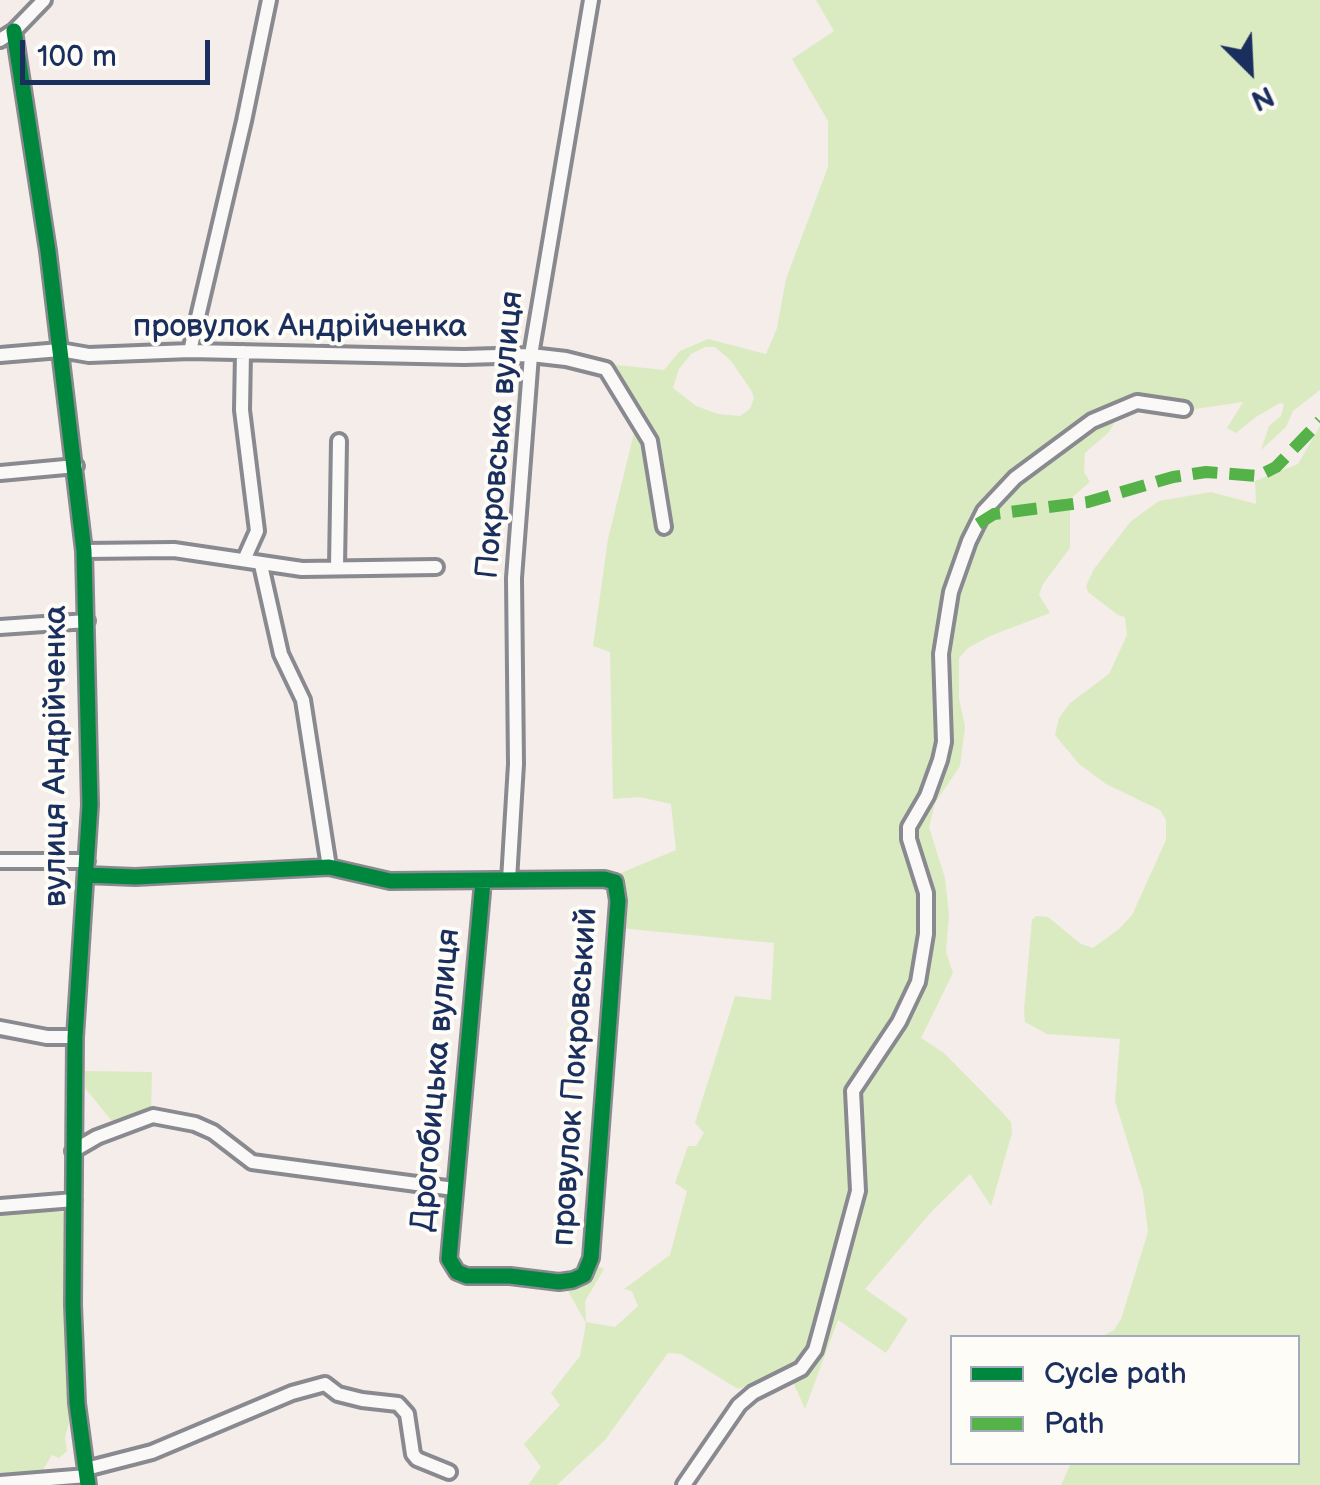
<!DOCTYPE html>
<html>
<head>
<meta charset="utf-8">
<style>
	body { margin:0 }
	#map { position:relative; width:1320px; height:1485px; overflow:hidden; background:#f4ede9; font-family:"Balsamiq Sans",sans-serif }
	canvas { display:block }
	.legend { position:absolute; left:950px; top:1335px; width:350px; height:130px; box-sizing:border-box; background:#fdfcf7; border:2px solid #a3aaba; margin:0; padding:12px 18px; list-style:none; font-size:30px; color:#1b2f5e }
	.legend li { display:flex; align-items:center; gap:20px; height:50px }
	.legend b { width:50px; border:2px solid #a3aaba }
	.north { position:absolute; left:1200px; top:20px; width:100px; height:100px; -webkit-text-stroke:8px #fdfcf7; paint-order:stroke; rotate:156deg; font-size:28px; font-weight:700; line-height:40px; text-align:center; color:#1b2f5e }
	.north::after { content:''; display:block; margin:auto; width:35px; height:45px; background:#1b2f5e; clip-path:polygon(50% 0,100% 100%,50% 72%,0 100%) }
	.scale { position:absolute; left:20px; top:40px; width:190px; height:45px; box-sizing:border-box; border:5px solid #1b2f5e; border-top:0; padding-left:12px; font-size:30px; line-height:35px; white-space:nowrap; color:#1b2f5e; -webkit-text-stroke:8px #fdfcf7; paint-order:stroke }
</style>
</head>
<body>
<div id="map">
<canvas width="1320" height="1485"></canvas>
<ul class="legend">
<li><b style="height:12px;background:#00873e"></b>Cycle path</li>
<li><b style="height:12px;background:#55b248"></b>Path</li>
</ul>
<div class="north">N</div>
<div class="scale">100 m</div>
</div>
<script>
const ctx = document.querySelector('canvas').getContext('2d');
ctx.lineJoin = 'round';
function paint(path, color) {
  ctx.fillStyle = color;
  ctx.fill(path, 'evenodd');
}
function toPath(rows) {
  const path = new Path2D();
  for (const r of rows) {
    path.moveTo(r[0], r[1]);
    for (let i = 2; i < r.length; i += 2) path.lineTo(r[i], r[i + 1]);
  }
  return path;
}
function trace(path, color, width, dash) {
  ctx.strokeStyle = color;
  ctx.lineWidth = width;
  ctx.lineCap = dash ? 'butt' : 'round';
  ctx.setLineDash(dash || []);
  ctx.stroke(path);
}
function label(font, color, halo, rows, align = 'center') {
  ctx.font = font + ' "Balsamiq Sans",sans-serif';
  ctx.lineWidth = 8;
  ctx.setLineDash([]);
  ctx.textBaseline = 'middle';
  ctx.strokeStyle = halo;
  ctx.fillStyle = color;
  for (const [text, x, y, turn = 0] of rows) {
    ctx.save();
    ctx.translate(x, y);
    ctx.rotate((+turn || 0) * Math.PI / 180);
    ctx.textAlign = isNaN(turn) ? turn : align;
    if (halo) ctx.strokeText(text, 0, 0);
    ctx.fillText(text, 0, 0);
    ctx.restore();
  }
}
paint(toPath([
	[816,0,1320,0,1320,390,1293,411,1286,427,1261,450,1269,426,1281,416,1284,404,1280,403,1256,417,1236,433,1227,428,1243,402,1195,409,1186,416,1176,410,1138,405,1121,411,1109,432,1085,453,1084,472,1090,482,1070,499,1070,548,1043,584,1039,595,1050,613,990,636,968,648,959,658,959,698,965,727,960,766,935,803,929,827,945,878,949,915,946,952,953,973,921,1038,944,1053,1001,1111,1011,1122,1012,1133,991,1206,970,1174,933,1210,865,1289,908,1319,886,1353,838,1320,805,1409,788,1371,738,1389,681,1354,668,1353,605,1440,557,1485,528,1485,541,1467,524,1444,560,1405,551,1393,580,1356,586,1323,565,1286,580,1284,595,1265,604,1269,585,1301,586,1322,615,1327,638,1306,632,1291,624,1289,670,1255,687,1191,675,1183,688,1146,696,1146,704,1133,695,1123,735,996,771,1000,774,943,619,928,622,899,616,875,676,850,671,804,639,797,613,799,610,652,593,646,608,539,637,421,607,364,664,370,680,351,708,339,766,354,777,328,786,279,828,167,828,121,792,59,834,31],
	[705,347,715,347,731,361,751,390,754,398,750,409,740,416,718,414,696,406,673,388,679,369,691,354],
	[1320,426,1320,1485,1061,1485,1071,1463,1298,1462,1298,1338,1103,1336,1114,1330,1121,1319,1148,1232,1143,1192,1115,1101,1120,1039,1047,1034,1025,1022,1024,1010,1032,920,1036,916,1048,917,1081,944,1093,948,1119,929,1132,915,1166,840,1166,820,1160,810,1106,784,1079,764,1055,735,1059,718,1070,703,1109,674,1127,635,1125,617,1118,615,1088,592,1086,586,1094,569,1131,521,1159,501,1211,492,1256,504,1255,481,1298,464],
	[85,1071,152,1072,151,1110,127,1122,111,1120,85,1088],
	[50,1209,65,1213,70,1419,65,1438,67,1451,59,1458,52,1455,41,1473,0,1473,0,1212]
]), '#dbebc1');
const minor = toPath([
	[14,31,48,251,84,551,90,805,75,1037,73,1305,77,1403,88,1485],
	[0,40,14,31,44,0],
	[190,351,244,121,269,0],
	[243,352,242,410,257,531,244,560],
	[0,355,60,350,89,355,190,351,464,357,531,355,566,359,606,369,650,441,664,527],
	[0,473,76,466],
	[84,551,174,550,302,569,436,567],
	[261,565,281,654,303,700,329,867],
	[337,567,339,441],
	[0,627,87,621],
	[0,861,87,861],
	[86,875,135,877,329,867,390,881,604,879,615,882,618,901,591,1258,584,1275,573,1280,559,1282,510,1276,467,1276,457,1272,449,1259,483,881],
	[509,880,516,764,514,578,531,355,591,0],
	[0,1028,47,1037,75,1037],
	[73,1151,97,1137,153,1116,195,1124,213,1132,252,1162,454,1189],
	[0,1206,74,1200],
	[86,1469,152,1452,292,1393,325,1384,338,1394,362,1400,398,1404,407,1414,413,1454,417,1459,449,1472],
	[0,1483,87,1476],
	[684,1485,739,1405,753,1393,801,1369,815,1350,820,1332,858,1191,853,1091,899,1022,918,982,926,934,926,893,909,839,909,827,927,796,940,760,944,742,941,654,951,592,969,541,984,511,1015,478,1092,421,1137,402,1184,409]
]);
trace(minor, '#898990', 20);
trace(minor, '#faf9f7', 12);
trace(toPath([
	[978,524,994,514,1088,502,1173,477,1206,472,1258,476,1276,467,1320,421]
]), '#55b248', 12, [25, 12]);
trace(toPath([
	[14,31,48,251,84,551,90,805,75,1037,73,1305,77,1403,88,1485],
	[86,875,135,877,329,867,390,881,604,879,615,882,618,901,591,1258,584,1275,573,1280,559,1282,510,1276,467,1276,457,1272,449,1259,483,881]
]), '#00873e', 15);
label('32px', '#1b2f5e', '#fdfcf7', [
	["провулок Андрійченка",300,328],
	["Покровська вулиця",501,435,-85],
	["вулиця Андрійченка",57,756,-90],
	["провулок Покровський",576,1077,-86],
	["Дрогобицька вулиця",437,1080,-85]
]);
</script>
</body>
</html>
